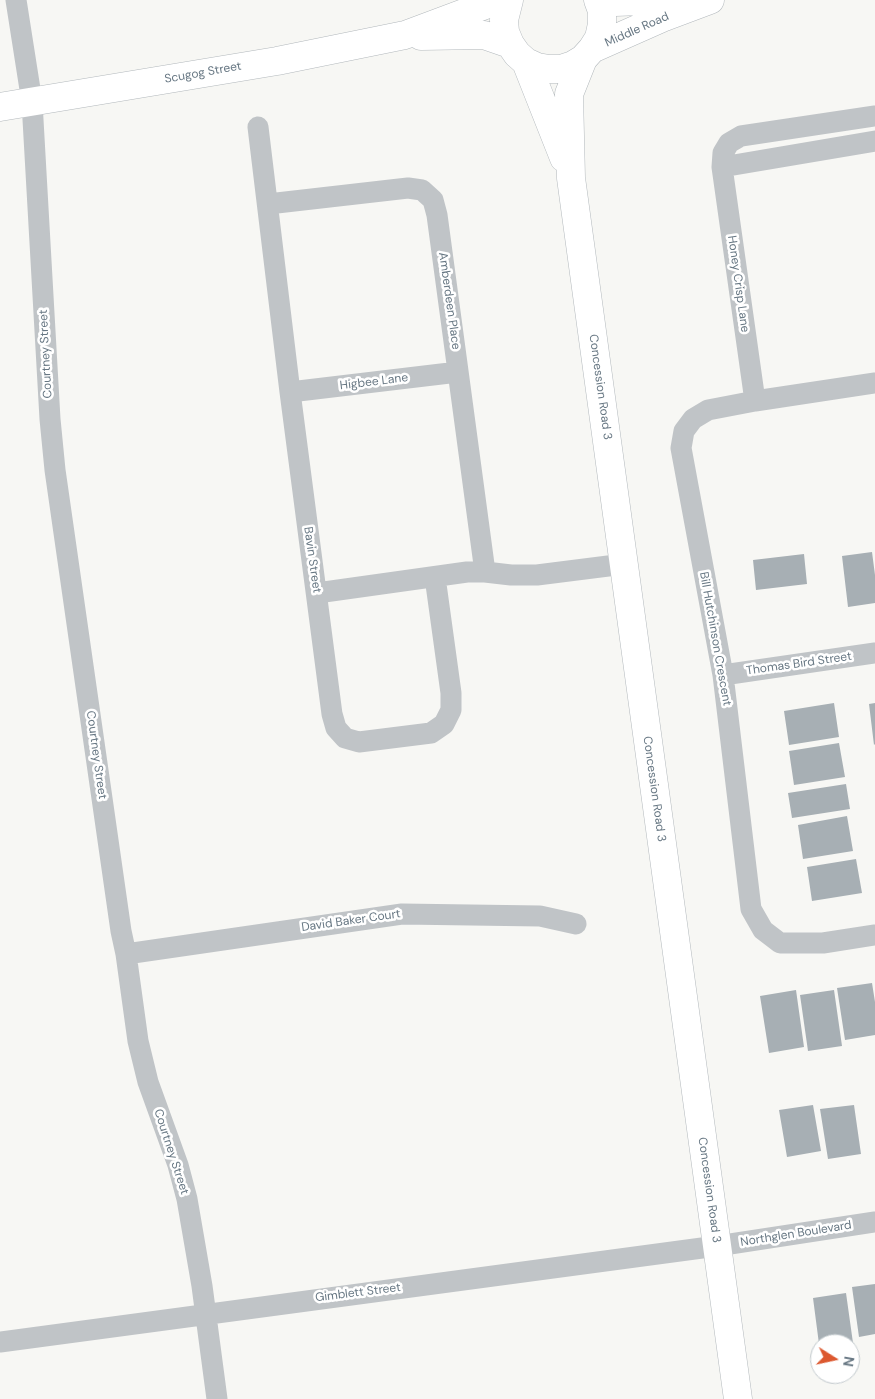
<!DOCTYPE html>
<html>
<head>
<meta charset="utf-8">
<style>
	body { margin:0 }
	#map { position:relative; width:875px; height:1399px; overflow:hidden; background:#f7f7f4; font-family:"DM Sans",sans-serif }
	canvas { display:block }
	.north { position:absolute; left:810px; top:1334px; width:50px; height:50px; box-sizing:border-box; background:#fff; border:1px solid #c2c9cd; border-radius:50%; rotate:100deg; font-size:14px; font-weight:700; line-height:20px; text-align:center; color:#677783 }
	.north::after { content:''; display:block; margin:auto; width:18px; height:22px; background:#dc582f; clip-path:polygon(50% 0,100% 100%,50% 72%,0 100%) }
</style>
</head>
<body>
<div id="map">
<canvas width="875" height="1399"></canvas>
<div class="north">N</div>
</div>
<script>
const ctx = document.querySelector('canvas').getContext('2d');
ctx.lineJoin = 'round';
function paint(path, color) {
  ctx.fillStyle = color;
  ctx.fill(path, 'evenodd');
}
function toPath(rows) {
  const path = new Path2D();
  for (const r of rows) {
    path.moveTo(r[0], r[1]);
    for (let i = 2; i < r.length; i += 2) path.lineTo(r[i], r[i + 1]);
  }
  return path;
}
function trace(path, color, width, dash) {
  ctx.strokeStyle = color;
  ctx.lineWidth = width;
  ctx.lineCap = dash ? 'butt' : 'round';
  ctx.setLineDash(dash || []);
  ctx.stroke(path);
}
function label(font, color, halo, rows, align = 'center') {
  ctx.font = font + ' "DM Sans",sans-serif';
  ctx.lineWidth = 5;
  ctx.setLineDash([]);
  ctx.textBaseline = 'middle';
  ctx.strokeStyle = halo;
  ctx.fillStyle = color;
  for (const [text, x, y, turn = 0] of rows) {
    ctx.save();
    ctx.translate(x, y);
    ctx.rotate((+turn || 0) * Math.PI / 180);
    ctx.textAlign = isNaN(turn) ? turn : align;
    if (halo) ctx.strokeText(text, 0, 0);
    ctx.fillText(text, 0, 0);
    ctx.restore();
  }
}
paint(toPath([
	[872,552,875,575,875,603,848,607,842,556],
	[804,554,807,584,756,590,753,560],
	[834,703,839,737,789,745,784,711],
	[875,703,875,744,874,745,869,704],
	[839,743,845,777,794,785,789,751],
	[846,784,850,809,792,818,788,793],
	[847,816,853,851,803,859,798,825],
	[856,859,862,893,812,901,807,867],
	[872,983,875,1002,875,1035,845,1040,837,988],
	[796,990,804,1047,769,1053,760,996],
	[834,990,842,1046,808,1051,800,995],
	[813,1105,821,1151,787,1157,779,1110],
	[854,1105,861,1154,828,1159,820,1109],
	[875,1284,875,1334,859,1337,852,1287],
	[846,1293,853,1343,819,1344,813,1298]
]), '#a7afb4');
const secondary = toPath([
	[509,0,504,20,505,32,510,44,517,54,526,62,537,67,549,69,561,69,573,65,583,59,592,49,599,38,602,24,602,11,598,0],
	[612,0,615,2,668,0],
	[421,36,484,35,510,44],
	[592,49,662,18,710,0],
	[583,59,569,94,571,178,738,1399],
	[526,62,564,158],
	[0,107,277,61,405,35,499,0]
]);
trace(secondary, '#b2b8bc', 29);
trace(toPath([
	[16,0,32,102,50,419,55,470,121,931,126,954,138,1041,148,1082,178,1165,187,1199,202,1286,217,1399],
	[258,127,290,392,332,714,336,728,345,738,359,742,431,733,444,724,451,710,451,693,435,577],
	[722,167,875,141],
	[268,204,408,188,422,190,433,200,437,215,485,572,511,575,537,575,624,564],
	[875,383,755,401,708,410,693,419,684,431,681,448,723,675,751,909,763,930,780,943,823,943,875,935],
	[290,392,458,372],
	[755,401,722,167,723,153,729,143,741,136,875,116],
	[317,593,467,572,485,572],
	[723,675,875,653],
	[126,954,402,914,540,916,576,924],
	[0,1342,717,1246,875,1222]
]), '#c0c4c7', 21);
trace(secondary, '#fff', 28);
label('12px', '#677783', '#fff', [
	["Middle Road",637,30,-24],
	["Scugog Street",203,73,-10],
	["Honey Crisp Lane",738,284,82],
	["Amberdeen Place",449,301,82],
	["Courtney Street",46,354,-93],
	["Higbee Lane",374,382,-7],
	["Concession Road 3",600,387,82],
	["Bavin Street",312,560,82],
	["Bill Hutchinson Crescent",715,639,80],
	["Thomas Bird Street",799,664,-8],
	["Courtney Street",96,755,82],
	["Concession Road 3",654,789,82],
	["David Baker Court",351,921,-8],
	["Courtney Street",171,1152,72],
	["Concession Road 3",709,1190,82],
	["Northglen Boulevard",796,1234,-9],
	["Gimblett Street",358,1293,-7]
]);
</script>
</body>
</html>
